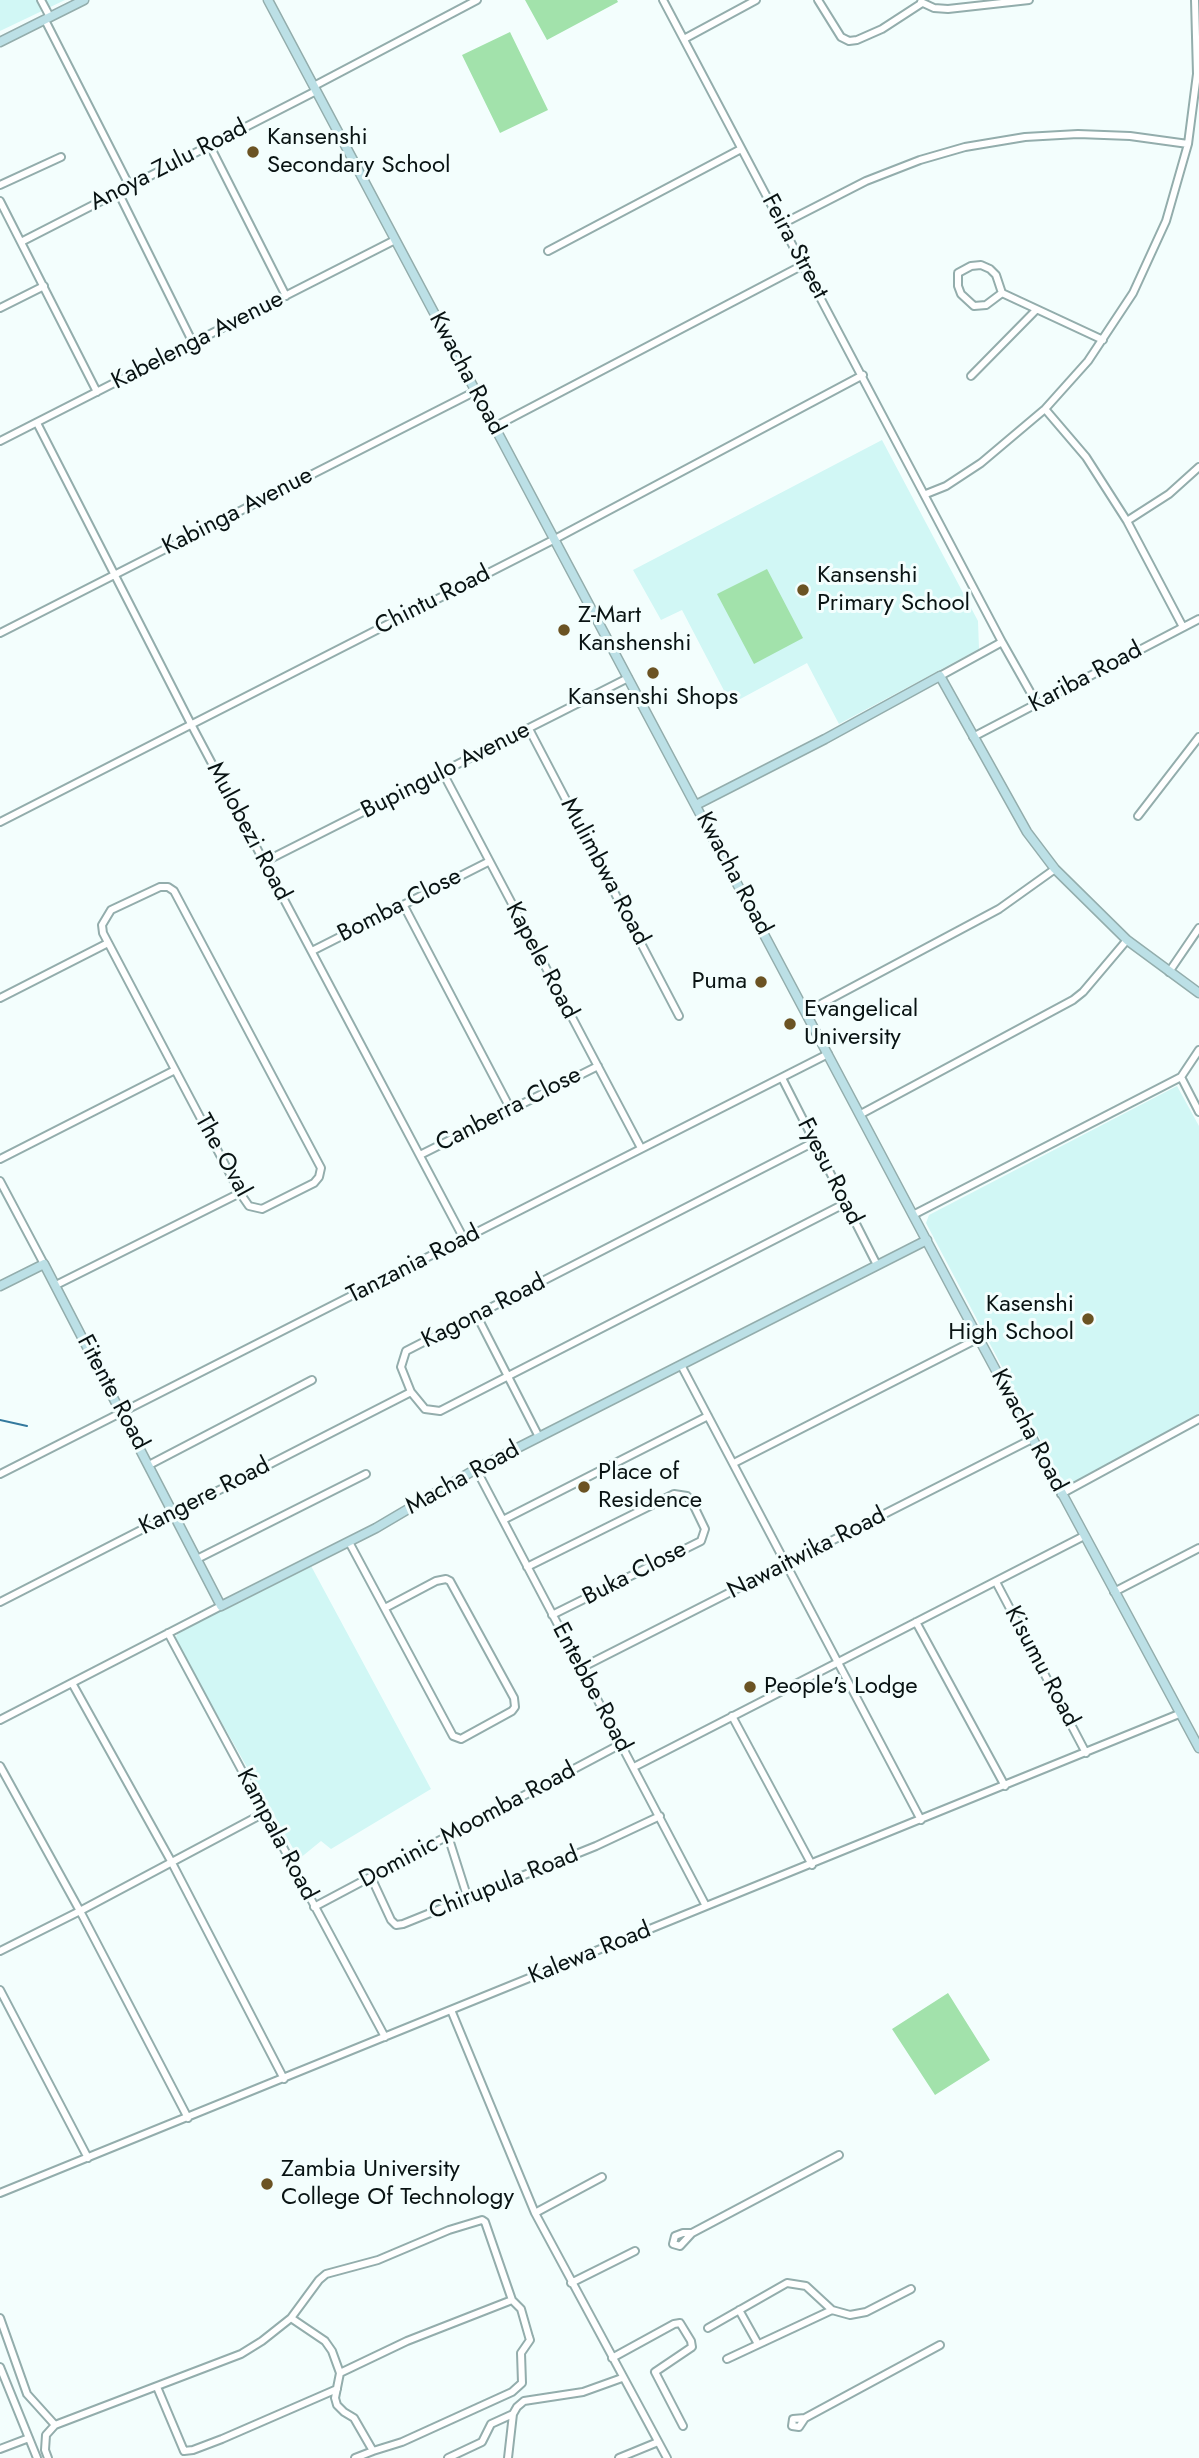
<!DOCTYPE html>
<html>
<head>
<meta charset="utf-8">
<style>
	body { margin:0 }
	canvas { display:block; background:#f3fefd }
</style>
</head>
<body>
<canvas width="1199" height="2458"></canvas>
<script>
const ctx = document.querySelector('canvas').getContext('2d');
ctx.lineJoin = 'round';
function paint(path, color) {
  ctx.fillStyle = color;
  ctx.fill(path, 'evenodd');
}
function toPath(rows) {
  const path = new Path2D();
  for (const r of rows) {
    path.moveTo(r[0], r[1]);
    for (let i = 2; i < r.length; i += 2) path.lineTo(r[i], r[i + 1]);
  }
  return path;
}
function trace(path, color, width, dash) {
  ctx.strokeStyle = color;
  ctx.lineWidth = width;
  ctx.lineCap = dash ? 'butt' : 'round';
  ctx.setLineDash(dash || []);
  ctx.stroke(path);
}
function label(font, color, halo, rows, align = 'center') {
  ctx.font = font + ' Jost,sans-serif';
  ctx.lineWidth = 6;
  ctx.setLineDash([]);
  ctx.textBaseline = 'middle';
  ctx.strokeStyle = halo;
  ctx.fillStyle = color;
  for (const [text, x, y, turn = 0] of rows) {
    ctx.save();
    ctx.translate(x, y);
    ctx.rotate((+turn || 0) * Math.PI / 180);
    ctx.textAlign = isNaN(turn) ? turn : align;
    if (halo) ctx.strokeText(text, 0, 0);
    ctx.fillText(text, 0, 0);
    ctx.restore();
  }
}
paint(toPath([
	[0,0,65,0,0,31],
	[882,440,978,621,979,649,839,724,807,663,731,704,682,610,661,620,633,570],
	[1177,1086,1199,1126,1199,1416,1069,1487,1064,1484,926,1223,929,1215],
	[310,1564,431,1789,331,1849,321,1841,299,1859,175,1640,178,1632]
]), '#d1f7f5');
paint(toPath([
	[525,0,617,0,618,2,547,40],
	[510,32,548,110,500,133,462,55],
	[767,569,803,638,754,664,717,594],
	[948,1993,990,2060,935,2095,892,2029]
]), '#a2e2ab');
trace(toPath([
	[0,1420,27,1426]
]), '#33799e', 2);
const street = toPath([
	[41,0,50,17],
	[663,0,1002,642,1037,704],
	[818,0,841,37,849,41,857,40,882,29,922,3],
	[921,2,934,8,948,9,1029,0],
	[45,20,129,185],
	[684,39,756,0],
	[314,86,477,0],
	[210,146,286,296],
	[0,185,61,157],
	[118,192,193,343],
	[0,201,97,392],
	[782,224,866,181,920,160,965,147,1025,137,1078,134,1130,136,1188,144],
	[21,242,316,91],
	[548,251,741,149],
	[1002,293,986,305,974,306,961,294,958,286,958,273,971,266,981,265,990,269,996,275,1002,293,1103,340],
	[0,308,44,286],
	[971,376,1036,310],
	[1045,409,1086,457,1127,521,1183,627],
	[37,423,191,724,464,1239],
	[494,427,803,265],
	[0,441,395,240],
	[926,494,946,486,981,463,1045,409,1088,361,1133,293,1166,221,1188,144,1197,74,1195,0],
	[1127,521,1169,494,1199,467],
	[0,633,476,391],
	[940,676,1002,642],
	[529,729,679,1016],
	[973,737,1199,619],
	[443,773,641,1148],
	[1138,816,1199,737],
	[0,822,555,539,863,375],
	[264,862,628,678],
	[160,887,168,887,174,891,321,1168,319,1177,314,1183,262,1209,249,1206,240,1193,103,933,102,925,111,910,160,887],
	[404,906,510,1108],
	[312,951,488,862],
	[1169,972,1199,928],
	[0,998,108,943],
	[806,1012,999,909,1055,869],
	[1181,1077,1199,1112],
	[782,1078,877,1265],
	[861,1114,1073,1000,1083,992,1127,940],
	[814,1142,406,1351,401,1367,411,1392,425,1409,440,1411,844,1204],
	[420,1155,598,1066],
	[0,1159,175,1070],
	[0,1181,44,1264],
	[913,1215,1181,1077,1199,1050],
	[56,1285,240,1193],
	[477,1316,539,1437],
	[681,1365,921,1820],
	[734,1463,979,1338],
	[149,1465,312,1380],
	[476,1469,706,1906],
	[0,1474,828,1054],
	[1061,1494,1199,1419],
	[503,1520,708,1416],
	[349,1542,453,1736,461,1739,512,1711,515,1707,514,1698,450,1581,446,1579,436,1581,385,1608],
	[197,1559,366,1474],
	[527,1567,674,1494,687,1496,692,1502,705,1529,701,1541,552,1615],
	[996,1582,1086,1753],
	[1114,1592,1199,1548],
	[0,1602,411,1392],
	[916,1622,1005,1786],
	[168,1633,385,2037],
	[581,1668,1032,1439],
	[72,1683,171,1861,284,2079],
	[732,1716,812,1865],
	[0,1720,221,1606],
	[0,1766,80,1911,188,2118],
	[634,1767,1084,1536],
	[448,1836,468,1899],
	[371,1877,391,1920,396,1925,403,1924,596,1846,660,1816],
	[314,1907,621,1744],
	[0,1951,80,1911,264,1813],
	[0,1990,88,2158],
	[451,2010,535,2213,667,2458],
	[0,2193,1179,1714],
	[535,2213,602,2177],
	[692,2233,683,2233,675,2236,673,2244,680,2246,692,2233,839,2155],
	[571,2283,635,2251],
	[739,2310,758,2344],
	[0,2318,27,2394,55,2425,241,2354,262,2341,291,2318,319,2280,326,2274,378,2260,449,2230,482,2220,485,2222,512,2300,521,2309,529,2337,530,2340,521,2353,522,2383,512,2392,402,2442,373,2451,354,2418,344,2412,337,2405,335,2398,340,2373,332,2351,325,2341,291,2318],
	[708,2328,787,2283,806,2286,832,2310,850,2315,866,2312,911,2289],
	[612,2358,674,2324,680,2323,691,2341,692,2347,655,2372,683,2426],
	[727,2359,832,2310],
	[0,2367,37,2458],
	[340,2373,407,2341,512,2300],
	[157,2387,184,2451,193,2450,222,2439,337,2389],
	[805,2418,793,2419,792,2426,799,2427,805,2418,940,2345],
	[0,2449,29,2438],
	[48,2458,45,2450,46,2435,55,2425],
	[355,2458,373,2451],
	[448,2458,482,2442,491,2424,513,2414],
	[508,2458,513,2414,517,2407,524,2401,583,2392,622,2378],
	[619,2458,658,2442]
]);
const secondary = toPath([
	[268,0,957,1298,1199,1748],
	[0,42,84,0],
	[696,805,825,739,940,676,1027,832,1055,869,1127,940,1199,993],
	[0,1286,44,1264,221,1606,376,1528,476,1469,927,1240]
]);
trace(street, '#93adac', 10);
trace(secondary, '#93adac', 11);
trace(street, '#fff', 6);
trace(secondary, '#bce0e6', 8);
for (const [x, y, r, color] of [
	[253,152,7,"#6b5323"],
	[803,590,7,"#6b5323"],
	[564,630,7,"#6b5323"],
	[653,673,7,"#6b5323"],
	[761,982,7,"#6b5323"],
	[790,1024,7,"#6b5323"],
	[1088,1319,7,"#6b5323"],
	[584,1487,7,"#6b5323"],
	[750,1687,7,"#6b5323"],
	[267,2184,7,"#6b5323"]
]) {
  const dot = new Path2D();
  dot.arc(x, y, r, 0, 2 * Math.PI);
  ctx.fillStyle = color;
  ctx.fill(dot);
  trace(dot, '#f3fefd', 2.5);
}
label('24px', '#091313', '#f3fefd', [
	["Kansenshi",267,138],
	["Secondary School",267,166],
	["Kansenshi",817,576],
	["Primary School",817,604],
	["Z-Mart",578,616],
	["Kanshenshi",578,644],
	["Kansenshi Shops",653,698,"center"],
	["Puma",747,982,"right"],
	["Evangelical",804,1010],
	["University",804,1038],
	["Kasenshi",1074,1305,"right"],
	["High School",1074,1333,"right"],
	["Place of",598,1473],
	["Residence",598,1501],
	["People's Lodge",764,1687],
	["Zambia University",281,2170],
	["College Of Technology",281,2198]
], 'left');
label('24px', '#091313', '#f3fefd', [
	["Anoya Zulu Road",169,166,-27],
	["Feira Street",794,247,62],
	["Kabelenga Avenue",198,341,-27],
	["Kwacha Road",466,374,62],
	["Kabinga Avenue",238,512,-27],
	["Chintu Road",433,601,-27],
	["Kariba Road",1086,678,-28],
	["Bupingulo Avenue",446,771,-27],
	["Mulobezi Road",248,832,62],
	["Mulimbwa Road",604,872,62],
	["Kwacha Road",733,874,62],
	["Bomba Close",400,906,-27],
	["Kapele Road",541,961,62],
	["Canberra Close",509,1110,-27],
	["The Oval",222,1156,61],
	["Fyesu Road",829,1172,63],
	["Tanzania Road",414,1265,-27],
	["Kagona Road",484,1312,-27],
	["Fitente Road",112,1393,62],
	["Kwacha Road",1028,1431,62],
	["Macha Road",463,1479,-29],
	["Kangere Road",205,1497,-27],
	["Nawaitwika Road",807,1554,-27],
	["Buka Close",635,1574,-27],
	["Kisumu Road",1041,1667,62],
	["Entebbe Road",591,1688,62],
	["Dominic Moomba Road",468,1826,-28],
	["Kampala Road",276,1835,62],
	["Chirupula Road",504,1884,-22],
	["Kalewa Road",590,1954,-22]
]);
</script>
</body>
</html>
